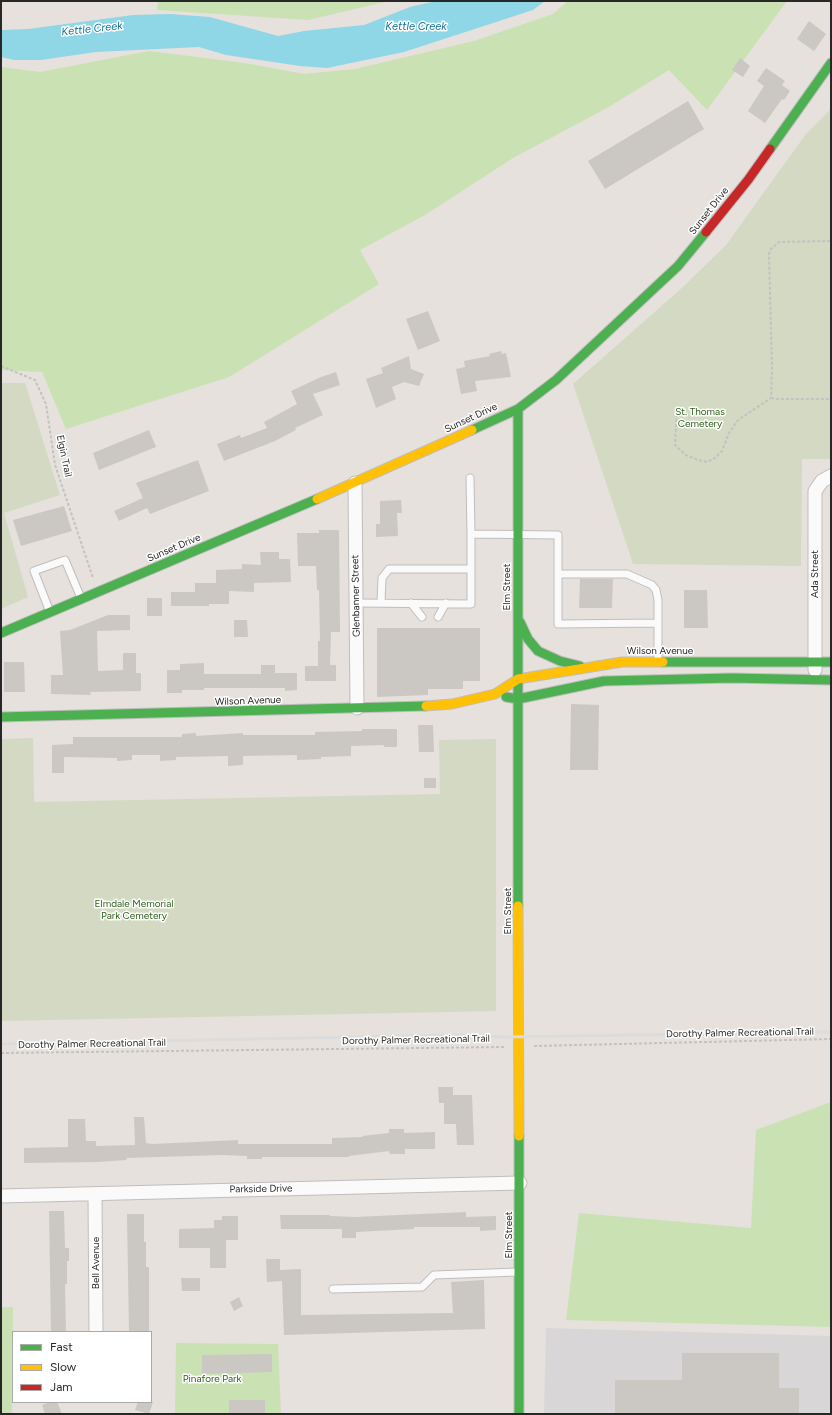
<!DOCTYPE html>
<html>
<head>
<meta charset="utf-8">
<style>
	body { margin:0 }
	#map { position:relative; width:832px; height:1415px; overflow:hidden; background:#e6e1dc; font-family:Figtree,sans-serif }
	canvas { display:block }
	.frame { position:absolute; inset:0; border:2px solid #272727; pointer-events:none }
	.legend { position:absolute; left:12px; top:1331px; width:140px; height:72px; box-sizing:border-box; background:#fff; border:1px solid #a9a9a9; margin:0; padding:5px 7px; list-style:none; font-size:12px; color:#272727 }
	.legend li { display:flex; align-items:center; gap:8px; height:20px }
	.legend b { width:20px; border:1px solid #a9a9a9 }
</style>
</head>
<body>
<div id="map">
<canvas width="832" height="1415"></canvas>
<div class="frame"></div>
<ul class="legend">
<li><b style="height:5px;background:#4caf50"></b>Fast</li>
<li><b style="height:5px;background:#ffc107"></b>Slow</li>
<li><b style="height:5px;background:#c62828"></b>Jam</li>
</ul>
</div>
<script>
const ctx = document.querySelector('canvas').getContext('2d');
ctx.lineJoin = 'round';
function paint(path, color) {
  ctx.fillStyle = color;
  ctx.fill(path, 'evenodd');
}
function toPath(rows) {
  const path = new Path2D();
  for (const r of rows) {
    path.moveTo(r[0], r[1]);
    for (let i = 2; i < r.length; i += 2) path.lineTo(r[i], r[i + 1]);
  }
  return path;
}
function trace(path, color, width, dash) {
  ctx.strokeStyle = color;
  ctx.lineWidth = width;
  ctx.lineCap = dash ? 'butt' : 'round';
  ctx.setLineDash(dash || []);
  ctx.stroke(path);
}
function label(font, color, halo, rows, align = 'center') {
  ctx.font = font + ' Figtree,sans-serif';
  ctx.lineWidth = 3;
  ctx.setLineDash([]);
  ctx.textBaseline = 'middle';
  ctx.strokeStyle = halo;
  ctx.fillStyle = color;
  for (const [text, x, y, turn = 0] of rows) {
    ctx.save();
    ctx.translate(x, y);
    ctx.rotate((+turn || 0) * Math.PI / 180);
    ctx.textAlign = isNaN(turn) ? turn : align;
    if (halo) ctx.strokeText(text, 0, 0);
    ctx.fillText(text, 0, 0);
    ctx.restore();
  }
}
paint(toPath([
	[546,1328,831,1336,831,1414,544,1414]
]), '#d9d6d8');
paint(toPath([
	[158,1,389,1,308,20,157,10],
	[568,1,787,1,707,110,669,70,607,108,513,158,425,215,360,250,379,284,229,377,66,429,42,372,1,370,1,67,40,72,149,51,245,63,304,74,355,69,474,41,553,14],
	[831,1102,831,1327,566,1320,579,1213,751,1228,756,1130],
	[1,1307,13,1307,12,1414,1,1414],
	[176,1343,278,1344,281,1414,175,1414]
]), '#cae1b4');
paint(toPath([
	[831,109,831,459,802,459,801,566,633,564,573,384,683,287,726,245,806,134],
	[1,383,25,383,60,495,4,513,28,597,1,609],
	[33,738,34,802,440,794,439,740,496,739,496,1011,1,1021,1,739]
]), '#d3d9c3');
paint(toPath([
	[436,1,545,1,533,10,404,52,327,68,300,66,226,55,199,47,96,52,41,60,14,60,1,57,1,30,28,29,133,15,170,14,210,17,278,36,304,31,364,25,410,7]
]), '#8fd7e7');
paint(toPath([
	[809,21,826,34,814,51,797,39],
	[740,58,750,66,743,77,732,70],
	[766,68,785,81,782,85,790,91,784,100,782,99,765,123,748,111,764,86,757,81],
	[688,101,704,129,605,189,588,161],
	[428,311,440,341,418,350,406,319],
	[501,351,502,354,506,353,511,377,475,381,477,391,461,394,456,369,465,367,464,361,490,356,489,354],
	[409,356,411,369,424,374,419,386,404,382,392,387,396,399,376,408,366,379,383,373,381,368],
	[336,372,340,385,313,394,323,415,295,428,296,430,275,441,224,461,217,444,240,435,241,438,267,428,264,422,297,404,291,391,321,377],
	[149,430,156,447,99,470,93,453],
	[198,460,209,491,150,514,147,508,119,521,114,511,143,498,136,483],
	[401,500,402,513,397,513,398,536,376,537,376,524,380,524,380,501],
	[64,506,72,531,21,546,13,520],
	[319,530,339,530,340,632,331,632,330,665,336,665,336,681,305,681,305,666,318,666,318,641,320,641,319,590,317,590,316,566,298,566,297,533,319,533],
	[260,552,279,552,279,559,290,559,291,582,254,583,254,592,229,591,229,604,209,604,209,606,171,606,171,592,195,592,195,583,216,583,216,570,242,569,242,564,261,565],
	[580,579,613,579,612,608,579,608],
	[684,590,707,590,708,628,684,628],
	[147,598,162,598,162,616,147,616],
	[108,615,130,615,130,630,97,631,98,671,123,670,123,653,136,653,136,673,141,673,141,691,90,692,91,695,51,694,51,675,63,675,60,631,70,630],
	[234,620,247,620,248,637,234,637],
	[377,628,480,628,480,681,463,681,463,689,428,689,428,695,377,697],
	[4,662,24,662,25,692,4,692],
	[204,663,204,674,261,674,261,665,275,665,275,673,297,673,297,690,285,691,285,688,204,688,204,690,182,690,182,693,167,693,167,670,180,670,180,664],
	[571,704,599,705,598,770,570,770],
	[418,725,433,725,434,752,419,752],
	[362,729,397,729,397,747,384,747,384,745,351,746,351,756,321,757,321,759,297,760,297,755,243,756,243,765,228,766,228,756,176,757,176,760,160,761,160,755,132,755,132,760,117,761,117,758,64,757,64,773,52,773,52,745,73,744,73,737,182,737,182,734,196,733,196,736,243,733,243,735,315,735,315,732,362,731],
	[424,778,436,778,436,788,424,788],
	[438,1087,453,1087,453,1095,472,1095,474,1145,457,1145,456,1124,444,1124,444,1103,439,1103],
	[134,1117,144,1117,146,1143,153,1144,238,1140,238,1144,332,1144,332,1138,363,1137,362,1136,389,1133,389,1129,404,1129,404,1133,435,1132,435,1149,405,1149,405,1154,390,1154,389,1151,349,1156,349,1157,262,1157,262,1159,247,1159,247,1156,223,1155,126,1158,127,1160,97,1162,24,1163,24,1148,68,1147,68,1119,85,1119,86,1141,96,1141,96,1146,135,1145],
	[49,1211,64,1211,65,1248,69,1248,69,1261,67,1261,67,1284,65,1284,66,1332,51,1332],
	[466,1212,466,1217,496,1216,496,1230,480,1231,480,1227,414,1227,414,1229,356,1232,356,1238,342,1238,342,1229,281,1229,280,1215,330,1215,330,1216,355,1217],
	[127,1214,144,1214,144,1242,146,1242,146,1267,149,1267,149,1332,129,1332],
	[222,1216,238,1216,238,1240,226,1240,226,1268,210,1268,210,1248,179,1248,179,1229,214,1228,214,1220,222,1220],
	[266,1259,280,1259,280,1270,301,1269,301,1315,453,1313,451,1282,484,1280,485,1329,284,1335,282,1281,267,1282],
	[181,1278,200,1278,200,1291,182,1291],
	[239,1297,243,1306,234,1311,230,1302],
	[682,1353,779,1353,779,1388,799,1388,799,1414,615,1414,615,1380,682,1380],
	[272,1354,272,1372,202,1374,202,1355],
	[229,1400,265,1400,265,1414,229,1414],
	[50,1402,57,1402,62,1414,45,1414,42,1405],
	[138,1402,153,1402,149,1414,135,1410]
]), '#cbc7c3');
const lane = toPath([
	[470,478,471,534],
	[558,574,627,574,652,585,656,590,658,600,658,661],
	[356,603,471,604,471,534,558,535,558,624,657,623],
	[381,603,382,578,389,569,471,569],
	[411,603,422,617],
	[50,612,34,571,65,560,81,598],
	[438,617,446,603],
	[333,1289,422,1287,434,1275,518,1272]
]);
const street = toPath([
	[355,483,357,708],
	[815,670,815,491,822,481,831,476],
	[95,1194,96,1332],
	[1,1196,520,1183]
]);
const fast = toPath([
	[770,149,831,63],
	[518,409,518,906],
	[472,430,518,409,556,380,678,266,706,232],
	[520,622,528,639,538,651,560,661,580,666],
	[1,633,317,499],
	[663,662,831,662],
	[506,697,518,699,604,681,731,678,831,680],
	[1,717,426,706],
	[519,1136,519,1414]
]);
const slow = toPath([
	[317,499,472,430],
	[426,706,452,704,495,694,518,679,622,662,663,662],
	[518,906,519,1136]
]);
const jam = toPath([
	[706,232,748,180,770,149]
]);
trace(lane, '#bfbdbe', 9);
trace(street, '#bfbdbe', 15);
trace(fast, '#bfbdbe', 11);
trace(slow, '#bfbdbe', 11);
trace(jam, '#bfbdbe', 11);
trace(toPath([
	[1,366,35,380,46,404,55,465,93,578],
	[771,398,776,399,831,399],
	[677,409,675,445,686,455,698,460,707,462,715,458,722,451,729,433,738,420,771,398,772,368,769,254,771,249,779,242,831,241],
	[534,1046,831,1039],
	[1,1053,504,1047]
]), '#c2c2c1', 2, [3, 2]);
trace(lane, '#fbfafa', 7);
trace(street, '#fbfafa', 13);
trace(fast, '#4caf50', 9);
trace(slow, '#ffc107', 9);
trace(jam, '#c62828', 9);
trace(toPath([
	[1,1044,455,1035,504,1037,831,1032]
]), '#dcdcdd', 3);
label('10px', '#272727', '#fff', [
	["Sunset Drive",709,211,-52],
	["Sunset Drive",471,418,-25],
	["Elgin Trail",64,456,78],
	["Sunset Drive",174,548,-23],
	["Ada Street",815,574,-90],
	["Elm Street",507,587,-90],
	["Glenbanner Street",356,596,-91],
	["Wilson Avenue",660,651],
	["Wilson Avenue",248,701,-2],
	["Elm Street",508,911,-90],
	["Dorothy Palmer Recreational Trail",740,1033,-1],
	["Dorothy Palmer Recreational Trail",416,1040,-1],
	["Dorothy Palmer Recreational Trail",92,1044,-1],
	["Parkside Drive",261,1189,-1],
	["Elm Street",509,1235,-90],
	["Bell Avenue",96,1263,-90]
]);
label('10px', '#2d6119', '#fff', [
	["St. Thomas",700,412],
	["Cemetery",700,424],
	["Elmdale Memorial",134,904],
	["Park Cemetery",134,916],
	["Pinafore Park",212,1379]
]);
label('italic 11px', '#0e6f94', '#fff', [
	["Kettle Creek",416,27],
	["Kettle Creek",92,29,-6]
]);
</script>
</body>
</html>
